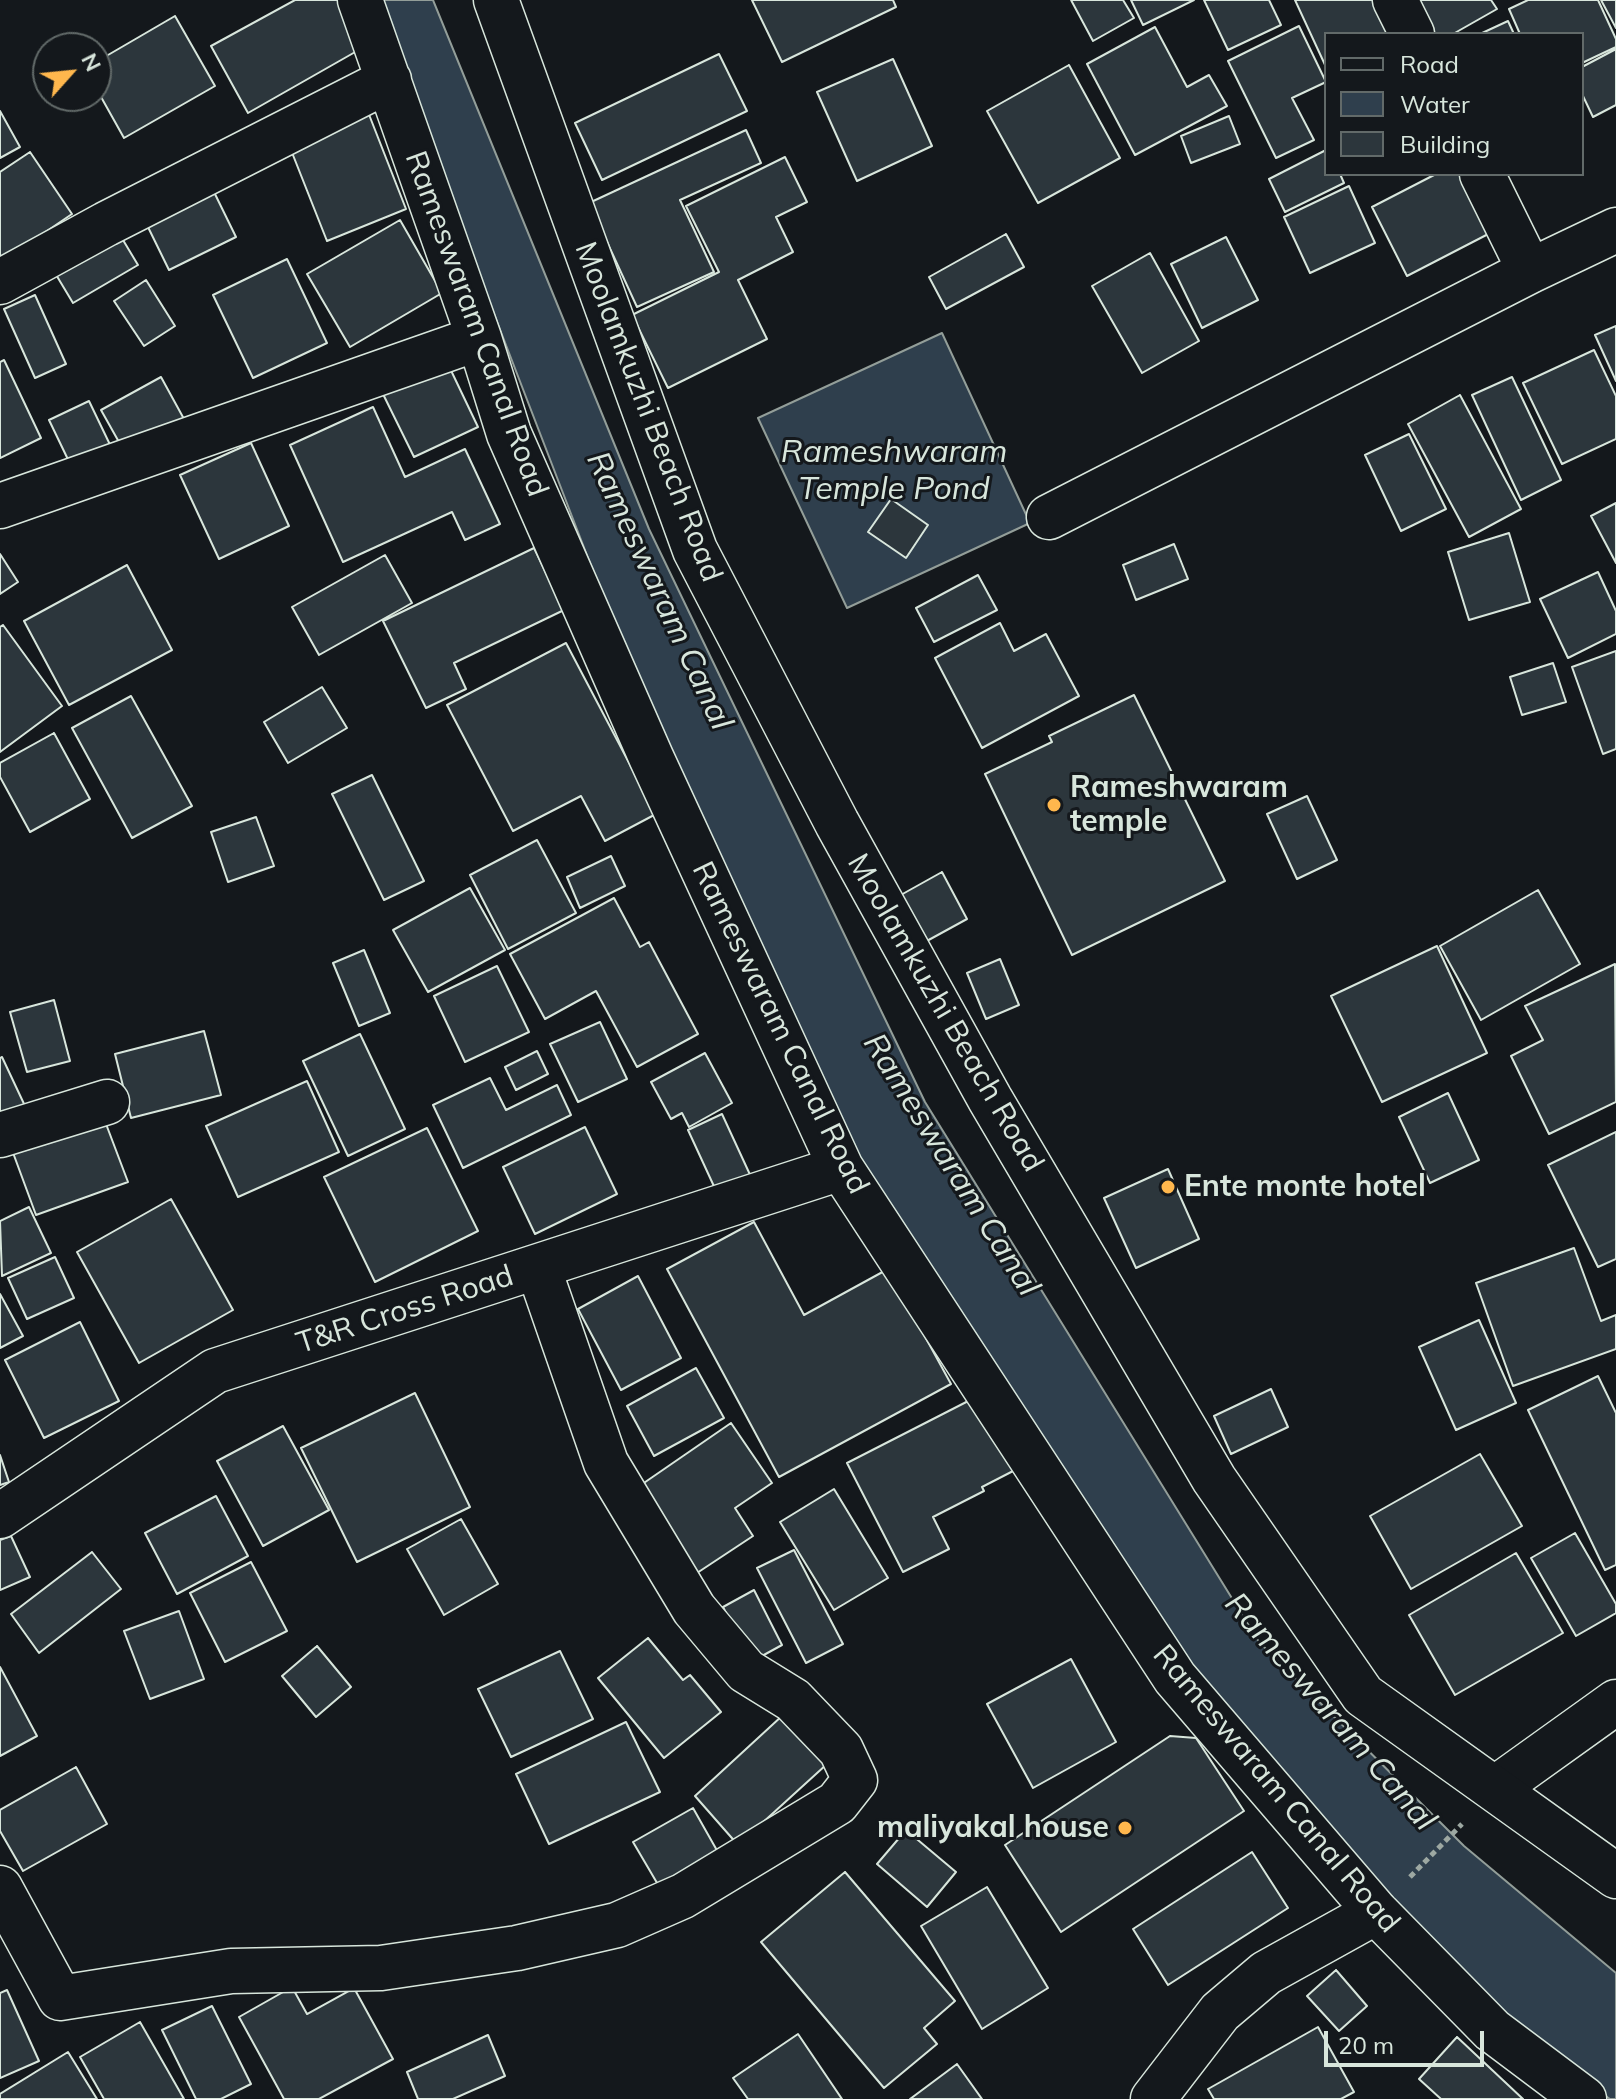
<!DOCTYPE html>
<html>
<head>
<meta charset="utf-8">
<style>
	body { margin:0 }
	#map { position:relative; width:1616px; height:2099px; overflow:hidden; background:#14181c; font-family:Mulish,sans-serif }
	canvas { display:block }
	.legend { position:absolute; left:1324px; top:32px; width:260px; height:144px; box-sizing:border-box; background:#14181c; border:2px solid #626a69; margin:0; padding:10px 14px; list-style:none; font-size:24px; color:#d8e6dc }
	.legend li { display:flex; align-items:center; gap:16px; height:40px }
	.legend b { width:40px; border:2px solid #626a69 }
	.north { position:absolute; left:32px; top:32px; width:80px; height:80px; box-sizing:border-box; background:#14181c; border:2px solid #626a69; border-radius:50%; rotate:63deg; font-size:22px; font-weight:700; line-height:32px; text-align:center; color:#d8e6dc }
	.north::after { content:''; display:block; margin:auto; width:28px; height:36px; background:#ffb74d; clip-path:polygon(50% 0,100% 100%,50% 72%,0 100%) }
	.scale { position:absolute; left:1324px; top:2031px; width:160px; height:36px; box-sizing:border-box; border:4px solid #d8e6dc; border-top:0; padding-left:10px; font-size:24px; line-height:28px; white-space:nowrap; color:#d8e6dc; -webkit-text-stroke:6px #14181c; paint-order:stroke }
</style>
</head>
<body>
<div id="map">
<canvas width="1616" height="2099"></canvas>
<ul class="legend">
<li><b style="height:10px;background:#14181c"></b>Road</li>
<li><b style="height:22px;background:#2f3f4d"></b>Water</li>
<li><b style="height:22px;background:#2c363c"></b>Building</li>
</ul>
<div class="north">N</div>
<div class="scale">20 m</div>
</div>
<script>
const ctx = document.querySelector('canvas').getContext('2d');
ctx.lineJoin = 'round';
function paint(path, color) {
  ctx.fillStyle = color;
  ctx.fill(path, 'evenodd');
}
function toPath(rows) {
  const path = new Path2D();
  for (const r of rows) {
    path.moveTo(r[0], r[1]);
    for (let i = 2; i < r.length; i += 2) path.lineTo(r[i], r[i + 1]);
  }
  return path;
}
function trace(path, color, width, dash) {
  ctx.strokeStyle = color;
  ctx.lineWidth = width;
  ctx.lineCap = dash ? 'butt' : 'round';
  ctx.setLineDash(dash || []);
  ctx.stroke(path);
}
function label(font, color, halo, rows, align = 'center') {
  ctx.font = font + ' Mulish,sans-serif';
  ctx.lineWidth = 6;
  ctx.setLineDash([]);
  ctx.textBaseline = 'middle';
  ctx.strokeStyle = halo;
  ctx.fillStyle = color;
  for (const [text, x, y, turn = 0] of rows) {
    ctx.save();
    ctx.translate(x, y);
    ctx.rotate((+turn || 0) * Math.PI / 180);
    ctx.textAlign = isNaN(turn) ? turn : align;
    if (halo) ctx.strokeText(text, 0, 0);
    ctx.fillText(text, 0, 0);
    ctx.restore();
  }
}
const water = toPath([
	[373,0,433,0,649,529,925,1102,1259,1642,1464,1846,1616,1973,1616,2099,1610,2099,1503,2027,1201,1683,852,1145,630,667,373,0],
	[942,333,1030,523,847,608,758,418,942,333]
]);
paint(water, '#2f3f4d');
trace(water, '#939e99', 2);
const building = toPath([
	[295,0,347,0,371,43,248,113,211,46,295,0],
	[752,0,893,0,896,7,782,62,752,0],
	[1071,0,1123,0,1134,18,1093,41,1071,0],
	[1131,0,1194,0,1143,25,1131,0],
	[1204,0,1269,0,1281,25,1228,50,1204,0],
	[1295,0,1382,0,1398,34,1326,34,1326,67,1295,0],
	[1414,0,1491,0,1497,9,1453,34,1433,34,1414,0],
	[1528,0,1598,0,1616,39,1616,47,1582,63,1582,34,1520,34,1509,9,1528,0],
	[1601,0,1616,0,1616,28,1601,0],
	[175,16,215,86,124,138,96,88,96,62,175,16],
	[1508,21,1514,34,1480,34,1508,21],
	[1299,26,1326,82,1292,98,1314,140,1276,158,1228,61,1299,26],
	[1155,27,1187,87,1209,75,1227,106,1135,155,1087,64,1155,27],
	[1616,49,1616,105,1593,117,1582,94,1582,67,1616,49],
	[719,54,747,111,602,180,575,123,719,54],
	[893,59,932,146,857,181,817,92,893,59],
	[1069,65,1120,158,1038,203,987,111,1069,65],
	[0,111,20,147,0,158,0,111],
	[368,112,406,209,327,241,289,145,368,112],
	[1229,116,1240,144,1191,163,1181,136,1229,116],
	[746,130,761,163,680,200,714,272,637,307,589,203,746,130],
	[1326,150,1326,174,1340,174,1344,183,1285,212,1269,179,1326,150],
	[30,152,72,214,0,263,0,172,30,152],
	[785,157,807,202,776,217,793,252,738,280,767,339,668,388,632,315,719,272,686,206,785,157],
	[1436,174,1469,174,1496,230,1407,276,1372,207,1436,174],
	[1349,186,1375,243,1310,273,1284,217,1349,186],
	[213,190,236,237,169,270,146,223,213,190],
	[400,220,442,293,350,347,307,274,400,220],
	[117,230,138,265,73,303,52,268,117,230],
	[1006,234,1024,267,946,309,929,277,1006,234],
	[1226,237,1258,300,1202,328,1171,264,1226,237],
	[1150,253,1199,341,1142,373,1092,286,1150,253],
	[287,259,327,343,253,378,213,295,287,259],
	[146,280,175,326,144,346,114,301,146,280],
	[35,295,66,364,35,378,4,309,35,295],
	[1616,326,1616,381,1595,335,1616,326],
	[1594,350,1616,396,1616,439,1562,464,1523,383,1594,350],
	[4,360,41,438,0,458,0,362,4,360],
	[446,360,478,427,414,457,381,390,446,360],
	[161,377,184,419,124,451,101,410,161,377],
	[1512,377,1561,480,1521,500,1472,395,1512,377],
	[1460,395,1521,509,1469,537,1408,424,1460,395],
	[89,401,114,453,74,472,49,420,89,401],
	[373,407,405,477,465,449,500,524,465,540,452,512,343,562,290,445,373,407],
	[1409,434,1446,509,1401,531,1365,455,1409,434],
	[251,443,289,526,219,559,180,475,251,443],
	[891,499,928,525,906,558,868,532,891,499],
	[1616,503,1616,563,1591,516,1616,503],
	[1509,533,1530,602,1469,620,1448,552,1509,533],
	[1174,544,1188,579,1136,600,1123,565,1174,544],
	[534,548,564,610,454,663,466,689,426,708,383,621,534,548],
	[0,554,18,582,0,594,0,554],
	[385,555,412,603,319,655,292,607,385,555],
	[127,565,172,650,69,705,24,621,127,565],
	[1598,572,1616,611,1616,634,1568,658,1540,599,1598,572],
	[978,575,997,610,934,642,916,608,978,575],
	[1000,623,1014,651,1046,634,1079,696,982,748,935,658,1000,623],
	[3,625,62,706,0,752,0,627,3,625],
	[566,643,656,814,605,841,581,796,513,831,447,705,566,643],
	[1616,651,1616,749,1603,754,1572,667,1616,651],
	[1553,663,1566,702,1522,715,1510,677,1553,663],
	[322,687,347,728,288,763,264,722,322,687],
	[1134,695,1225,881,1072,955,985,774,1052,742,1049,736,1134,695],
	[131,696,192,806,132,838,72,728,131,696],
	[54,733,90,799,30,832,0,777,0,763,54,733],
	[372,775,424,881,384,900,332,794,372,775],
	[1307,796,1337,860,1297,879,1267,814,1307,796],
	[256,817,274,866,228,882,211,832,256,817],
	[537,840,576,913,508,949,470,875,537,840],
	[611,856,625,886,580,908,567,877,611,856],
	[942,872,967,919,925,942,899,896,942,872],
	[470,888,505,950,428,992,393,930,470,888],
	[1538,890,1580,964,1481,1020,1440,946,1538,890],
	[614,898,640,947,649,942,698,1034,637,1067,596,991,545,1019,510,954,614,898],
	[1437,946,1487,1053,1382,1102,1331,996,1437,946],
	[364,950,390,1013,359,1026,333,963,364,950],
	[1000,959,1019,1005,986,1019,967,973,1000,959],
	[1615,964,1616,1102,1549,1134,1511,1056,1543,1040,1525,1006,1615,964],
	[497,966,529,1032,465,1062,434,996,497,966],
	[54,1000,70,1061,27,1072,10,1012,54,1000],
	[600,1022,627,1079,578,1102,550,1044,600,1022],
	[204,1031,221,1095,131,1118,115,1054,204,1031],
	[360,1034,405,1129,348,1156,303,1061,360,1034],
	[537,1051,548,1074,516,1090,505,1067,537,1051],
	[705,1053,732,1103,689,1127,682,1113,671,1119,651,1082,705,1053],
	[2,1057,25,1106,0,1118,0,1058,2,1057],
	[490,1078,506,1110,557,1085,571,1115,463,1168,433,1105,490,1078],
	[307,1081,339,1152,238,1197,206,1126,307,1081],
	[1448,1093,1479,1160,1430,1183,1399,1117,1448,1093],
	[722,1114,752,1179,718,1195,688,1130,722,1114],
	[103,1116,128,1182,36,1215,12,1150,103,1116],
	[585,1127,617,1194,535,1234,503,1167,585,1127],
	[427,1128,478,1231,375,1282,324,1177,427,1128],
	[1616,1132,1616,1259,1598,1267,1548,1165,1616,1132],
	[1168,1169,1199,1239,1136,1268,1104,1198,1168,1169],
	[171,1199,233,1310,139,1363,77,1252,171,1199],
	[29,1207,51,1253,2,1276,0,1221,29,1207],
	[754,1222,804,1315,888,1269,951,1384,779,1477,667,1269,754,1222],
	[1574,1248,1601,1321,1616,1315,1616,1349,1513,1386,1476,1283,1574,1248],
	[55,1257,74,1298,27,1319,8,1278,55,1257],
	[638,1276,681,1358,621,1390,578,1309,638,1276],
	[0,1294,23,1336,0,1348,0,1294],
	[1479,1320,1516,1403,1456,1430,1419,1347,1479,1320],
	[80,1322,119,1401,44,1438,5,1360,80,1322],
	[696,1368,724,1418,654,1456,627,1406,696,1368],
	[1598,1376,1616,1413,1616,1565,1605,1570,1528,1410,1598,1376],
	[1271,1389,1288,1427,1231,1454,1214,1416,1271,1389],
	[415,1393,470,1507,357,1562,301,1448,415,1393],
	[980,1395,1017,1469,982,1487,984,1491,933,1517,949,1549,903,1572,847,1463,980,1395],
	[731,1423,772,1483,735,1508,753,1536,697,1573,638,1487,731,1423],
	[283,1426,329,1510,263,1546,217,1461,283,1426],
	[1480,1454,1522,1526,1411,1589,1370,1516,1480,1454],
	[0,1455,9,1482,0,1485,0,1455],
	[834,1489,888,1578,834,1610,780,1522,834,1489],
	[216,1496,248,1556,177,1594,145,1533,216,1496],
	[461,1519,498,1584,444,1615,407,1549,461,1519],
	[1575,1533,1616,1604,1616,1613,1576,1636,1531,1558,1575,1533],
	[11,1536,30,1577,0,1590,0,1540,11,1536],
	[794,1550,843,1644,806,1663,757,1568,794,1550],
	[92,1552,121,1589,39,1653,11,1614,92,1552],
	[1516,1553,1563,1633,1455,1695,1409,1615,1516,1553],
	[251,1562,287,1631,225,1662,190,1593,251,1562],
	[754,1590,782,1645,751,1662,723,1607,754,1590],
	[179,1611,204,1679,150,1699,124,1631,179,1611],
	[648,1638,683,1680,690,1675,721,1712,664,1758,598,1678,648,1638],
	[317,1646,351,1687,316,1717,282,1676,317,1646],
	[560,1651,593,1719,511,1757,478,1689,560,1651],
	[1071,1659,1116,1742,1033,1788,987,1704,1071,1659],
	[0,1667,37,1736,0,1756,0,1667],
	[783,1715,827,1764,738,1845,695,1796,783,1715],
	[626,1722,660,1792,549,1844,516,1774,626,1722],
	[1170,1736,1196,1738,1244,1811,1061,1932,1005,1845,1170,1736],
	[76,1767,107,1824,23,1871,0,1831,0,1810,76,1767],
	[693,1808,719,1854,660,1888,633,1842,693,1808],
	[906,1830,956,1872,927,1907,877,1864,906,1830],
	[1252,1852,1288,1908,1168,1985,1133,1929,1252,1852],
	[845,1872,955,2001,924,2028,937,2044,884,2088,761,1942,845,1872],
	[987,1887,1048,1988,982,2029,921,1926,987,1887],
	[1336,1970,1367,2006,1339,2031,1307,1996,1336,1970],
	[292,1987,307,2014,354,1988,393,2059,319,2099,284,2099,239,2017,292,1987],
	[7,1990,39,2061,0,2078,0,1993,7,1990],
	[212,2006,251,2084,221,2099,196,2099,162,2030,212,2006],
	[140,2022,184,2099,104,2099,80,2057,140,2022],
	[1318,2027,1354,2092,1341,2099,1214,2099,1208,2089,1318,2027],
	[798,2034,842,2099,748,2099,733,2078,798,2034],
	[488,2035,505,2076,453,2099,418,2099,407,2072,488,2035],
	[1457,2037,1523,2099,1441,2099,1419,2079,1457,2037],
	[68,2052,97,2099,0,2099,0,2094,68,2052],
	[957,2064,982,2099,910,2099,957,2064]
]);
paint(building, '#2c363c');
trace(building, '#d8e6dc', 2);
const minor = toPath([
	[360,0,479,338,509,434,651,757,841,1168,1175,1678,1376,1912,1492,2030,1584,2099],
	[1395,0,1412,34],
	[1482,174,1530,271],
	[0,282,106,224,389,80],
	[0,506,479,338],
	[1049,517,1530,271,1616,230],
	[0,1135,107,1102],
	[0,1516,215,1371,841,1168],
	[1496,1788,1616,1702],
	[0,1888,60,1998,231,1971,381,1968,517,1948,617,1925,683,1896,837,1803,855,1780,841,1750,793,1700,746,1671,694,1609,606,1463,538,1267],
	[1153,2099,1220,2012,1266,1973,1376,1912]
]);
const tertiary = toPath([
	[496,0,695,550,837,823,990,1099,1214,1479,1363,1695,1616,1876]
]);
trace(minor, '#d8e6dc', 47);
trace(tertiary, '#d8e6dc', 47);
trace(toPath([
	[1410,1877,1462,1824]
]), '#9da8a2', 5, [6, 4]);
trace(minor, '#14181c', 44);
trace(tertiary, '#14181c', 44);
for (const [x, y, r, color] of [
	[1054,805,8,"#ffb74d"],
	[1168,1187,8,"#ffb74d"],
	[1125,1828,8,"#ffb74d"]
]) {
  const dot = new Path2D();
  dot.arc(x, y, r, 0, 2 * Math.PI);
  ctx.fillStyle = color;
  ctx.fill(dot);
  trace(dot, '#14181c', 3);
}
label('30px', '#d8e6dc', '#14181c', [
	["Rameswaram Canal Road",476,324,70],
	["Moolamkuzhi Beach Road",648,412,69],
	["Moolamkuzhi Beach Road",945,1013,60],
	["Rameswaram Canal Road",780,1028,64],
	["T&R Cross Road",405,1310,-18],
	["Rameswaram Canal Road",1276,1789,50]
]);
label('bold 30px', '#d8e6dc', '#14181c', [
	["Rameshwaram",1070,788],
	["temple",1070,822],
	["Ente monte hotel",1184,1187],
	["maliyakal house",1109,1828,"right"]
], 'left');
label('italic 32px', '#d8e6dc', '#14181c', [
	["Rameshwaram",894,452],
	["Temple Pond",894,489],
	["Rameswaram Canal",659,591,65],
	["Rameswaram Canal",951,1165,58],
	["Rameswaram Canal",1330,1712,49]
]);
</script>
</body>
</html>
